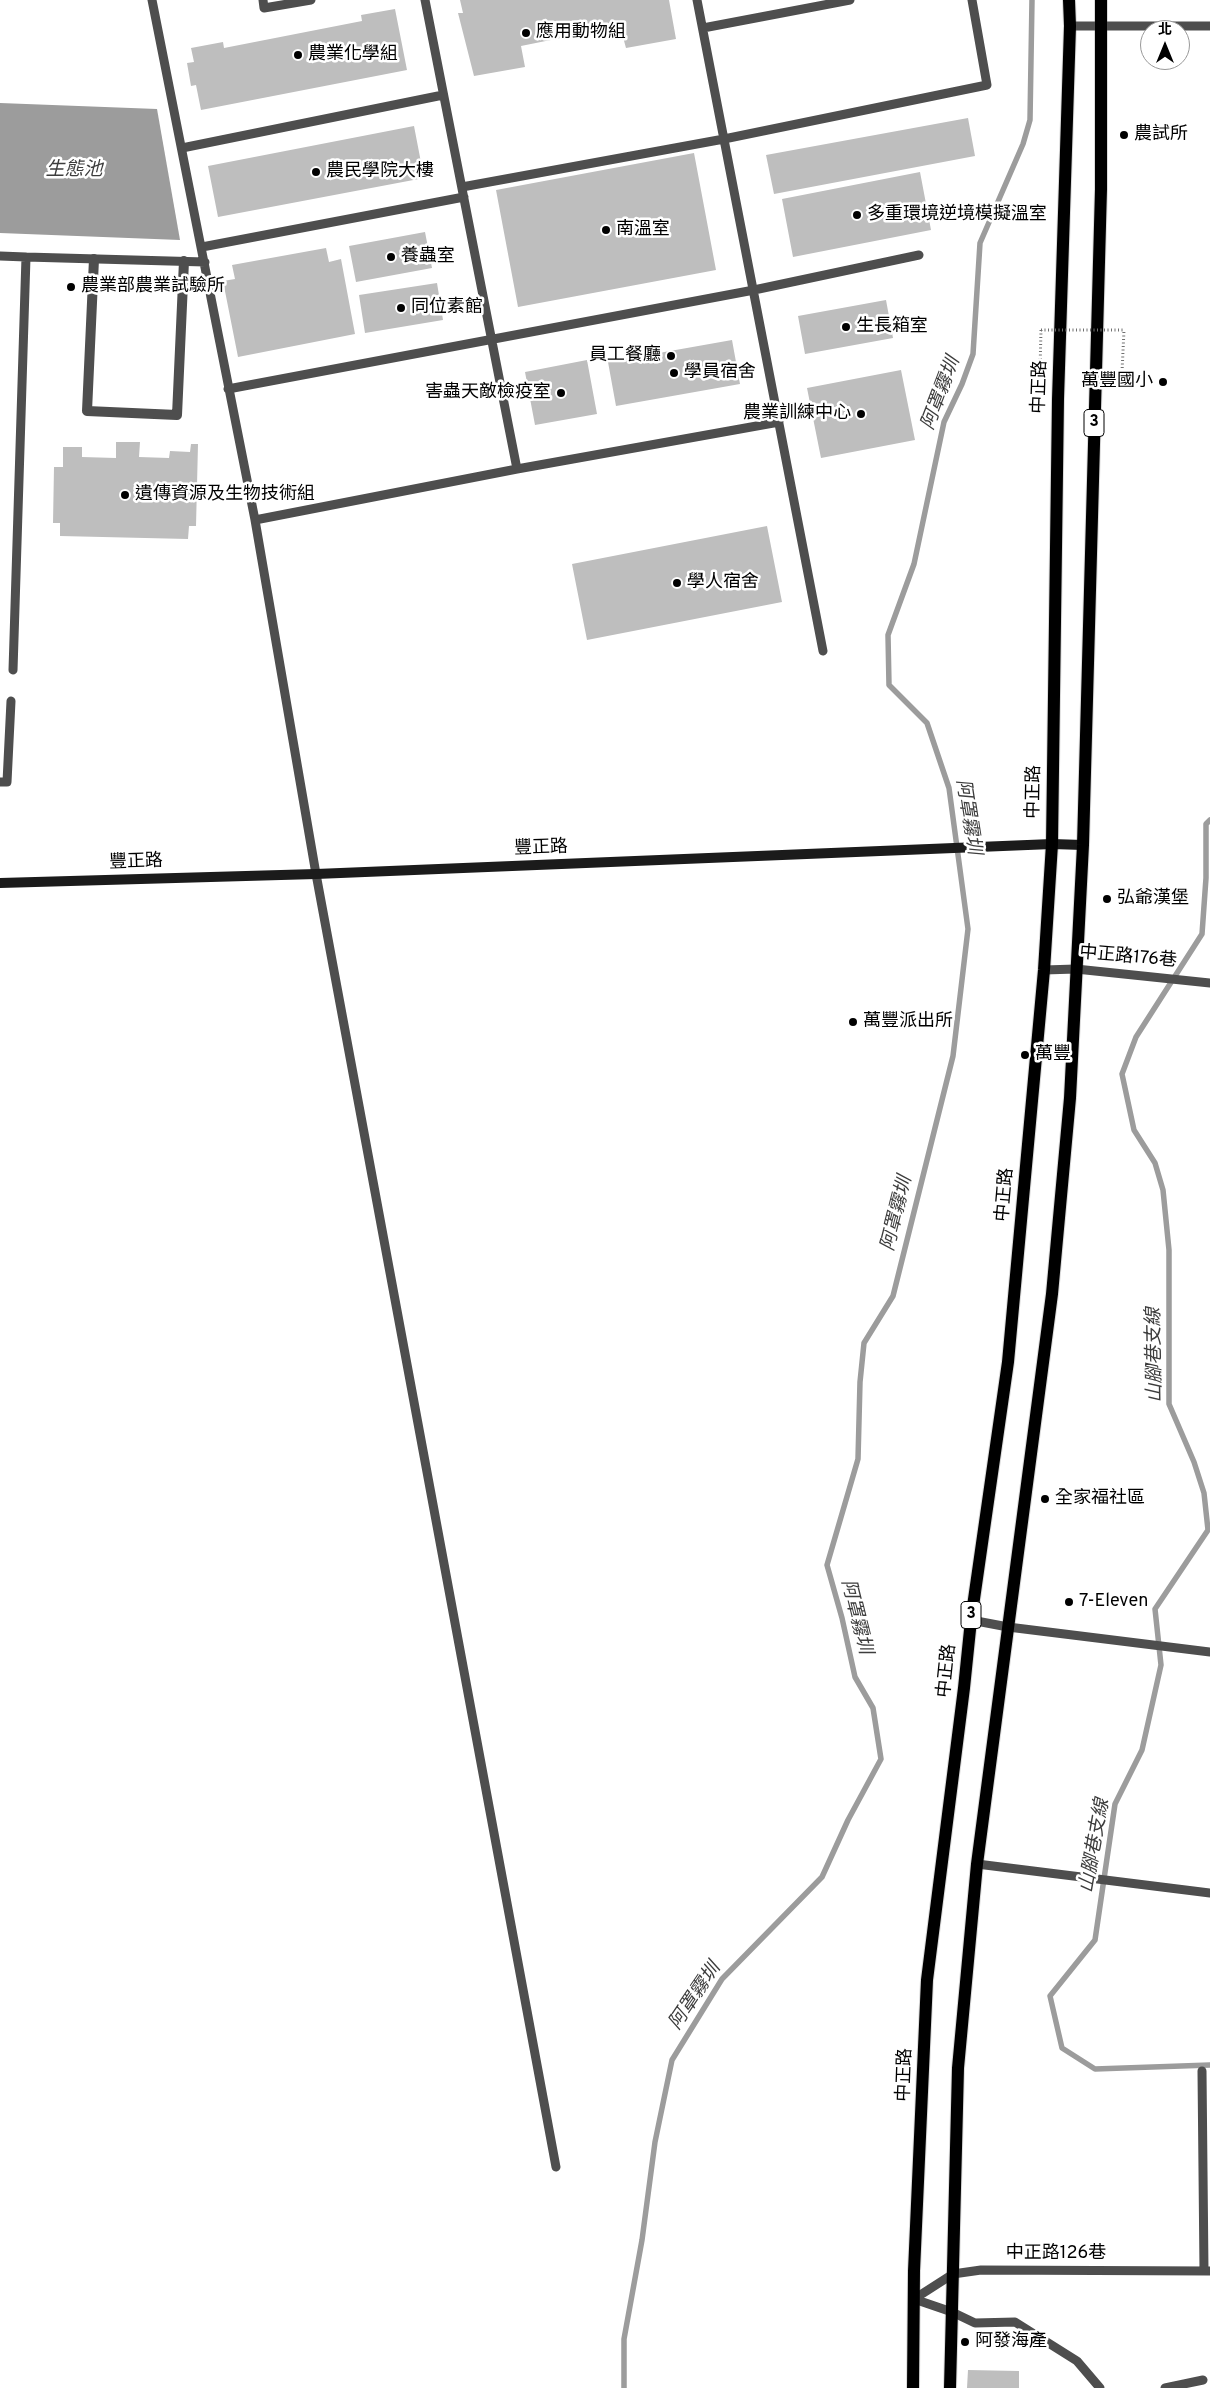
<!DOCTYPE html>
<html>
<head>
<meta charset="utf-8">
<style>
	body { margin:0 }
	#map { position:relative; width:1210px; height:2388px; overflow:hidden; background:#fff; font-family:Overpass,"Noto Sans TC",sans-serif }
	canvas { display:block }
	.north { position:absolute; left:1140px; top:20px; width:50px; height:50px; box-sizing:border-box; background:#fff; border:1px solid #999; border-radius:50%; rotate:0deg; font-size:14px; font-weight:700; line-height:20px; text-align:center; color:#000 }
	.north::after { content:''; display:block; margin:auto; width:18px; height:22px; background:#000; clip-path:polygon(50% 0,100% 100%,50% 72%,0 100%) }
</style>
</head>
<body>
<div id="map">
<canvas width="1210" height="2388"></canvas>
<div class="north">北</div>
</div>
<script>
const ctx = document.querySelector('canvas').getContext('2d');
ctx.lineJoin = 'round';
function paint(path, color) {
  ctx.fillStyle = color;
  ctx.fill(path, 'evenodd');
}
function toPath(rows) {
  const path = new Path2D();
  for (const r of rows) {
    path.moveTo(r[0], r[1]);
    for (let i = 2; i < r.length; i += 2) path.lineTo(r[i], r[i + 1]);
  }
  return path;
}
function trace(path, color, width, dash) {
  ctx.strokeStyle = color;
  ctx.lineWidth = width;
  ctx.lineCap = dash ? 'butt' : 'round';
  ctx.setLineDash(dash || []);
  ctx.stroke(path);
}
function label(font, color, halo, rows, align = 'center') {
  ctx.font = font + ' Overpass,"Noto Sans TC",sans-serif';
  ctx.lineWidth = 5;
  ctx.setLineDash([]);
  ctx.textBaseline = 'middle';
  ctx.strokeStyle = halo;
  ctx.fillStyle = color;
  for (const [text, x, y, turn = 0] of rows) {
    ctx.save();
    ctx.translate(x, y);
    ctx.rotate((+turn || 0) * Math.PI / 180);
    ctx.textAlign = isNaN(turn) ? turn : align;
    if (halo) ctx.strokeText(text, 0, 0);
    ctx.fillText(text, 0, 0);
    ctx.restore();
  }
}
paint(toPath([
	[0,103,157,109,180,240,0,233]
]), '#9c9c9c');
trace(toPath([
	[1210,820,1206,824,1206,878,1202,934,1136,1037,1122,1074,1134,1130,1155,1163,1163,1190,1169,1250,1169,1404,1194,1462,1204,1493,1208,1530,1155,1609,1161,1665,1142,1750,1115,1804,1095,1940,1050,1996,1062,2048,1095,2069,1210,2065],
	[624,2388,624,2339,642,2240,655,2142,672,2060,722,1979,822,1877,848,1820,881,1759,873,1708,855,1677,842,1618,827,1565,858,1459,860,1382,864,1343,893,1296,953,1056,968,929,949,788,927,723,889,685,888,635,914,564,944,422,962,384,973,354,980,243,1023,144,1030,120,1032,0]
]), '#9c9c9c', 5.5);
paint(toPath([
	[460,0,669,0,676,39,626,48,620,26,521,46,525,67,474,76,458,13,463,13],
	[395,9,407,70,201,110,196,85,191,86,187,63,194,62,191,48,223,42,224,48,362,21,361,15],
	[968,118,975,156,774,194,766,155],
	[414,126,424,178,218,217,208,166],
	[694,153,716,270,518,307,496,190],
	[920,172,931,230,793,257,782,199],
	[425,232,432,268,356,282,349,246],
	[326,248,329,262,341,259,355,334,238,357,223,281,235,279,232,265],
	[437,283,443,320,365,333,359,295],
	[886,300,893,338,805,354,798,316],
	[732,340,740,384,616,406,608,362],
	[587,360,597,414,535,425,525,372],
	[901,370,915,440,821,458,807,388],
	[116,442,140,442,139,457,169,458,170,451,190,452,191,444,198,444,196,526,189,526,188,539,60,536,60,523,53,523,54,467,63,467,63,447,82,447,82,457,116,458],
	[767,526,782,602,587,640,572,564],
	[968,2370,1019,2371,1019,2388,967,2388]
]), '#bebebe');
const primary = toPath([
	[913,2388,914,2271,927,1980,964,1688,971,1620,1008,1362,1044,970,1052,844,1058,399,1070,26,1069,0],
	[950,2388,958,2068,977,1864,1052,1294,1070,1098,1083,845,1101,189,1101,0]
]);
trace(primary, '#dbdbdb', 14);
trace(toPath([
	[1041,330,1040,370,1043,370],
	[1112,372,1122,372,1124,330]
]), '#707070', 3, [1, 2.5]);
trace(toPath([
	[152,0,255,520,316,874,556,2167],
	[263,0,264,8,311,0],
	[425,0,517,469],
	[697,0,823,651],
	[1070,26,1210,26],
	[703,28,850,0],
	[182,148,443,95],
	[462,187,724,139,987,85,972,0],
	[202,247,464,197],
	[0,256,26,257,13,670],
	[26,257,205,262],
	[228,389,754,290,919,255],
	[255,520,517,469,779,422],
	[0,782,7,782,11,701],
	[1044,970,1076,969,1210,983],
	[971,1620,1008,1627,1210,1652],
	[977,1864,1210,1893],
	[1202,2071,1204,2271],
	[914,2299,953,2274,981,2270,1210,2271],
	[914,2299,952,2312,975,2323,1015,2322,1077,2361,1100,2388],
	[1165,2388,1203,2380]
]), '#4e4e4e', 9);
trace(toPath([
	[94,259,87,411,177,415,184,261]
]), '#4e4e4e', 10);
trace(toPath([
	[0,883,316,874,1052,844,1083,845]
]), '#1b1b1b', 10);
trace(primary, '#000', 12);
trace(toPath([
	[1041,330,1124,330]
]), '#707070', 3, [1, 2.5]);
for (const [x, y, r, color] of [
	[526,33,5,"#000"],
	[298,55,5,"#000"],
	[1124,135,5,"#000"],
	[316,172,5,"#000"],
	[857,215,5,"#000"],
	[606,230,5,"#000"],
	[391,257,5,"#000"],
	[71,287,5,"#000"],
	[401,308,5,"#000"],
	[846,327,5,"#000"],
	[671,356,5,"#000"],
	[674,373,5,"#000"],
	[1163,382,5,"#000"],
	[561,393,5,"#000"],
	[861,414,5,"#000"],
	[125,495,5,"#000"],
	[677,583,5,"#000"],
	[1107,899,5,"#000"],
	[853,1022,5,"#000"],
	[1025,1055,5,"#000"],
	[1045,1499,5,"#000"],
	[1069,1602,5,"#000"],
	[965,2342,5,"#000"]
]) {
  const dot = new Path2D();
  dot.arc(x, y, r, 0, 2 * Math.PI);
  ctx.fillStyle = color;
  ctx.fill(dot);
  trace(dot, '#fff', 2);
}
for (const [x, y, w] of [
	[1094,423,20],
	[971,1615,20]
]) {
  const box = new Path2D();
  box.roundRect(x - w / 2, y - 13.5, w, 27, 4);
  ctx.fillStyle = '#fff';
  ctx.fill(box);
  trace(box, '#000', 1);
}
label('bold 16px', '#000', null, [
	["3",1094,423],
	["3",971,1615]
]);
label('18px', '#000', '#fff', [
	["應用動物組",536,33],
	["農業化學組",308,55],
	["農試所",1134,135],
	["農民學院大樓",326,172],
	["多重環境逆境模擬溫室",867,215],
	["南溫室",616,230],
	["養蟲室",401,257],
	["農業部農業試驗所",81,287],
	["同位素館",411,308],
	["生長箱室",856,327],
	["員工餐廳",661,356,"right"],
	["學員宿舍",684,373],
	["萬豐國小",1153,382,"right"],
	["害蟲天敵檢疫室",551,393,"right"],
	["農業訓練中心",851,414,"right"],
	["遺傳資源及生物技術組",135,495],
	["學人宿舍",687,583],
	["弘爺漢堡",1117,899],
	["萬豐派出所",863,1022],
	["萬豐",1035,1055],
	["全家福社區",1055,1499],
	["7-Eleven",1079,1602],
	["阿發海產",975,2342]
], 'left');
label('18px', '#000', '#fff', [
	["中正路",1041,387,-88],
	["中正路",1035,792,-89],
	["豐正路",541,849,-2],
	["豐正路",136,863,-2],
	["中正路176巷",1128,958,5],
	["中正路",1006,1195,-85],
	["中正路",948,1671,-84],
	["中正路",906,2075,-88],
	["中正路126巷",1056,2254]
]);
label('italic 19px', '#3d3d3d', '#fff', [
	["生態池",74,171],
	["阿罩霧圳",942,394,-69],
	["阿罩霧圳",967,817,81],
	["阿罩霧圳",898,1214,-76],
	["山腳巷支線",1156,1355,-91],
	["阿罩霧圳",855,1617,76],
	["山腳巷支線",1096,1846,-80],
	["阿罩霧圳",696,1997,-56]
]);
</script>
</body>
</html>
